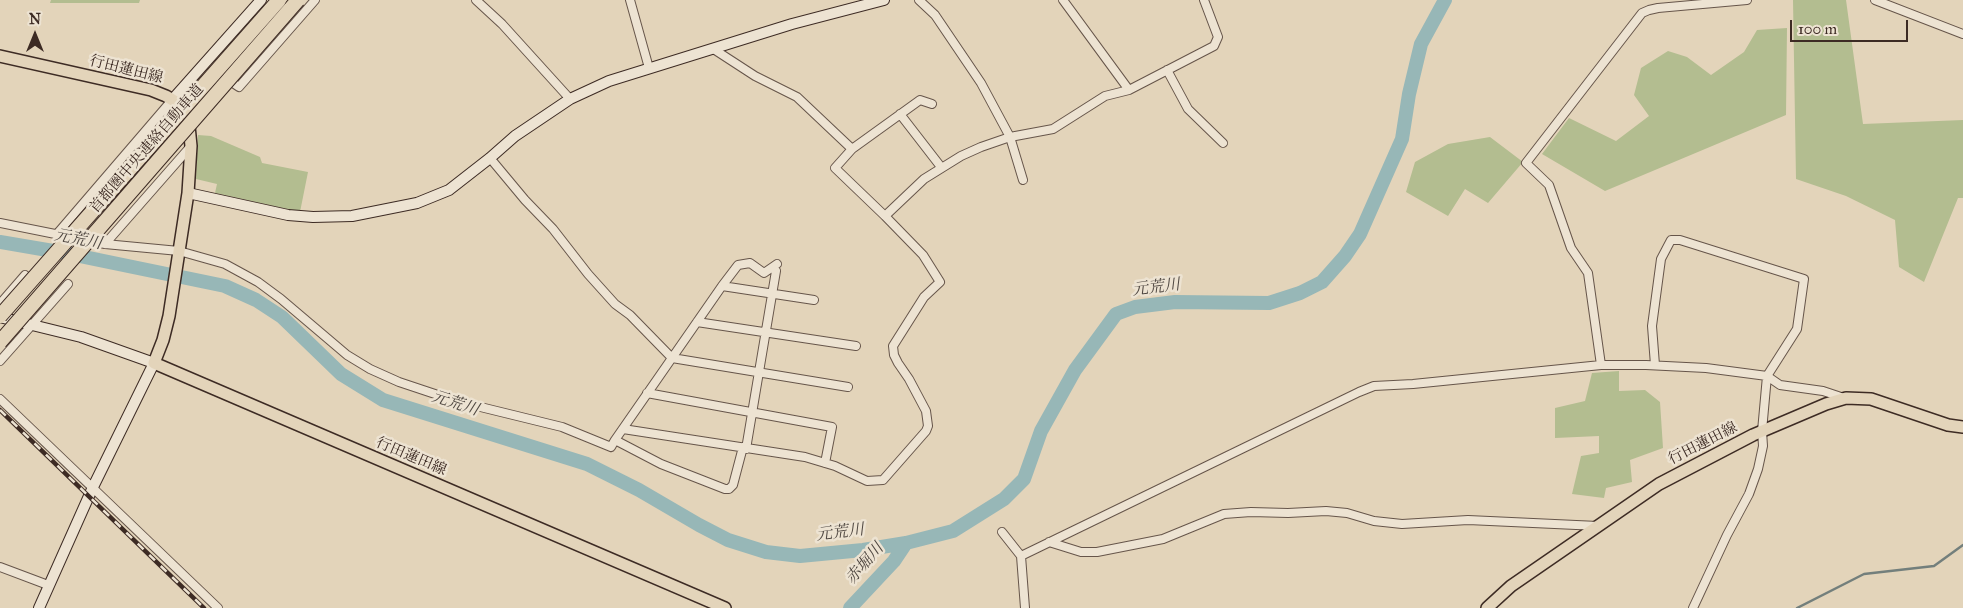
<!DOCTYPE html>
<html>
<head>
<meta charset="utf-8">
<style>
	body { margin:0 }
	#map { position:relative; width:1963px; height:608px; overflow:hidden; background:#e3d4ba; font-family:"IM FELL Great Primer",serif }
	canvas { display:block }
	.north { position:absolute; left:10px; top:10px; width:50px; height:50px; -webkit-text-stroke:4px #ede3d2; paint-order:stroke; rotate:0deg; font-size:14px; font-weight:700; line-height:20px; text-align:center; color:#3d2b24 }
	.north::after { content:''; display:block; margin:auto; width:18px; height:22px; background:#3d2b24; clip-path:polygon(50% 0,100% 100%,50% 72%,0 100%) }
	.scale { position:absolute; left:1790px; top:20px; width:118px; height:22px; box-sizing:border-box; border:2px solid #3d2b24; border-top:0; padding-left:6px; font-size:15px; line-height:18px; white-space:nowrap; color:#3d2b24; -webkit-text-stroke:4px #ede3d2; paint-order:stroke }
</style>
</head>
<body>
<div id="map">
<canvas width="1963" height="608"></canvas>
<div class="north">N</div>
<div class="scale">100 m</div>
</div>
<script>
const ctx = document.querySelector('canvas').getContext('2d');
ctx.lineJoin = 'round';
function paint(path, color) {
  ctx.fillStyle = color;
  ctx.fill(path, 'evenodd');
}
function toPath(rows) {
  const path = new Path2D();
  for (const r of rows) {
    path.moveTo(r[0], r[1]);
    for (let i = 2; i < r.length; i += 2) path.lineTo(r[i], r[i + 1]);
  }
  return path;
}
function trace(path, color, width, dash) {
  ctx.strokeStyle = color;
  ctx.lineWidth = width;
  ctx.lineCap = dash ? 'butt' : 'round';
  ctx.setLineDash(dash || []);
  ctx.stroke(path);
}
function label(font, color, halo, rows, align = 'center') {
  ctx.font = font + ' "IM FELL Great Primer","Noto Serif JP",serif';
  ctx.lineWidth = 5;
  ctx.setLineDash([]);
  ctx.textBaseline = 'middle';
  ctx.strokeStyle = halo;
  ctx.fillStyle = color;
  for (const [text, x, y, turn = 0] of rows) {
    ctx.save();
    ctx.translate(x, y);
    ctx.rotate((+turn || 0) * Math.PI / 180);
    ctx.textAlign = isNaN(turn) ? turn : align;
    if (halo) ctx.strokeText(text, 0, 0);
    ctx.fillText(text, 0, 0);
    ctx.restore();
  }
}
paint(toPath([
	[51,0,140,0,139,3,50,3],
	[1793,0,1846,0,1863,124,1963,120,1963,198,1958,198,1924,282,1899,267,1895,220,1846,196,1796,179],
	[1787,28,1786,115,1605,191,1542,154,1569,118,1616,141,1649,116,1634,95,1641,68,1668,51,1687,57,1711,75,1744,52,1757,30],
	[198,135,211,136,260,157,262,163,308,172,300,212,215,193,217,184,196,179],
	[1490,137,1523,162,1488,203,1465,189,1448,216,1406,192,1415,162,1448,144],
	[1619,371,1619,391,1645,390,1660,402,1663,448,1630,460,1632,482,1606,488,1604,498,1572,494,1581,456,1599,453,1599,436,1555,438,1555,408,1585,401,1592,373]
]), '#b3bd90');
trace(toPath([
	[1797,608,1864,574,1934,566,1963,545]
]), '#737f7c', 2.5);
trace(toPath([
	[0,242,65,253,225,286,256,300,282,317,341,374,383,400,587,464,639,490,699,525,728,540,766,552,800,556,863,550,906,543,953,531,1004,499,1024,479,1041,431,1075,370,1116,314,1135,307,1175,302,1269,303,1300,293,1322,282,1345,256,1360,234,1402,139,1409,94,1421,44,1445,0],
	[850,608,894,561,906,543]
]), '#97b7b7', 14);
const street = toPath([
	[476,0,502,24,570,99],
	[630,0,649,68],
	[919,0,935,15,981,83,1010,137,1023,180],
	[1063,0,1129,90],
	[1875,0,1963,34],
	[715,50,755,76,797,97,852,149,835,168,885,216,924,179,961,156,981,147,1010,137,1053,129,1105,96,1129,90,1214,46,1218,37,1204,0],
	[1167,70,1188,109,1223,143],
	[227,79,239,87,315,0],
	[900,114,941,167],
	[852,149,920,100,932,104],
	[490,158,525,200,553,229,588,274,615,304,630,315,672,358,848,387],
	[0,223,105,244,179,251,225,264,258,282,281,299,347,355,370,369,399,382,456,401,562,427,611,447,615,440],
	[56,235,172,100],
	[105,244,191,146],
	[722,286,738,265,750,263,764,273,777,264],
	[0,304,25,275],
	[697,322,856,346],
	[0,361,68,284],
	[1601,365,1588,273,1571,248,1549,185,1526,163,1642,13,1649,10,1658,8,1747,0],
	[1655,365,1652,326,1661,259,1671,240,1680,240,1804,279,1797,329,1767,376,1762,431,1763,446,1758,469,1749,494,1727,535,1693,608],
	[647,393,832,427,825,463],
	[0,399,218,608],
	[623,429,805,457,835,466,867,481,883,480,926,431,928,426,926,411,909,379,898,363,894,355,893,346,924,297,940,282,923,255,885,216],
	[743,447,733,485,729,489,725,489,661,464,615,440,722,286,814,300],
	[746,449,776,271],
	[1002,532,1021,556,1025,608],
	[1049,542,1081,552,1097,552,1163,539,1224,514,1251,512,1288,513,1326,511,1347,513,1374,521,1402,524,1468,520,1598,526],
	[1021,556,1359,392,1374,386,1413,384,1601,365,1646,365,1706,368,1767,376,1780,385,1823,391,1844,398],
	[0,567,48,585]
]);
const secondary = toPath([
	[172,100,261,0],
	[188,193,288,215,313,217,352,216,417,203,449,190,490,158,515,136,570,99,609,81,792,24,884,0],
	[0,317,81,337,154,363,93,487,39,608]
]);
const primary = toPath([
	[0,56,151,90,166,96,181,105,188,116,191,146,188,193,169,316,163,340,154,363,725,608],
	[1487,608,1511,586,1659,484,1753,435,1826,404,1846,398,1871,399,1948,425,1963,427]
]);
trace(street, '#66554a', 10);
trace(secondary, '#3d2b24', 12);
trace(primary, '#3d2b24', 14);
trace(street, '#ede3d2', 8);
trace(secondary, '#ede3d2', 10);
trace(primary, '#e3d4ba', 11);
const rail = toPath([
	[0,410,204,608]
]);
trace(rail, '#3d2b24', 4.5);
trace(rail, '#ede3d2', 2.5, [8]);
const highwayBridge = toPath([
	[0,316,279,0],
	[0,342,298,0]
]);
trace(highwayBridge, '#3d2b24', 16, []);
trace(highwayBridge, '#e3d4ba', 14);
label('15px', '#3d2b24', '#ede3d2', [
	["行田蓮田線",126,70,14],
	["首都圏中央連絡自動車道",147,149,-49],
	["行田蓮田線",1703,444,-27],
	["行田蓮田線",411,457,23]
]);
label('italic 16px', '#4f4741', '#ede3d2', [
	["元荒川",78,240,11],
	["元荒川",1156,288,-7],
	["元荒川",455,404,18],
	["元荒川",840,533,-7],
	["赤堀川",865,564,-49]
]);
</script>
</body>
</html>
